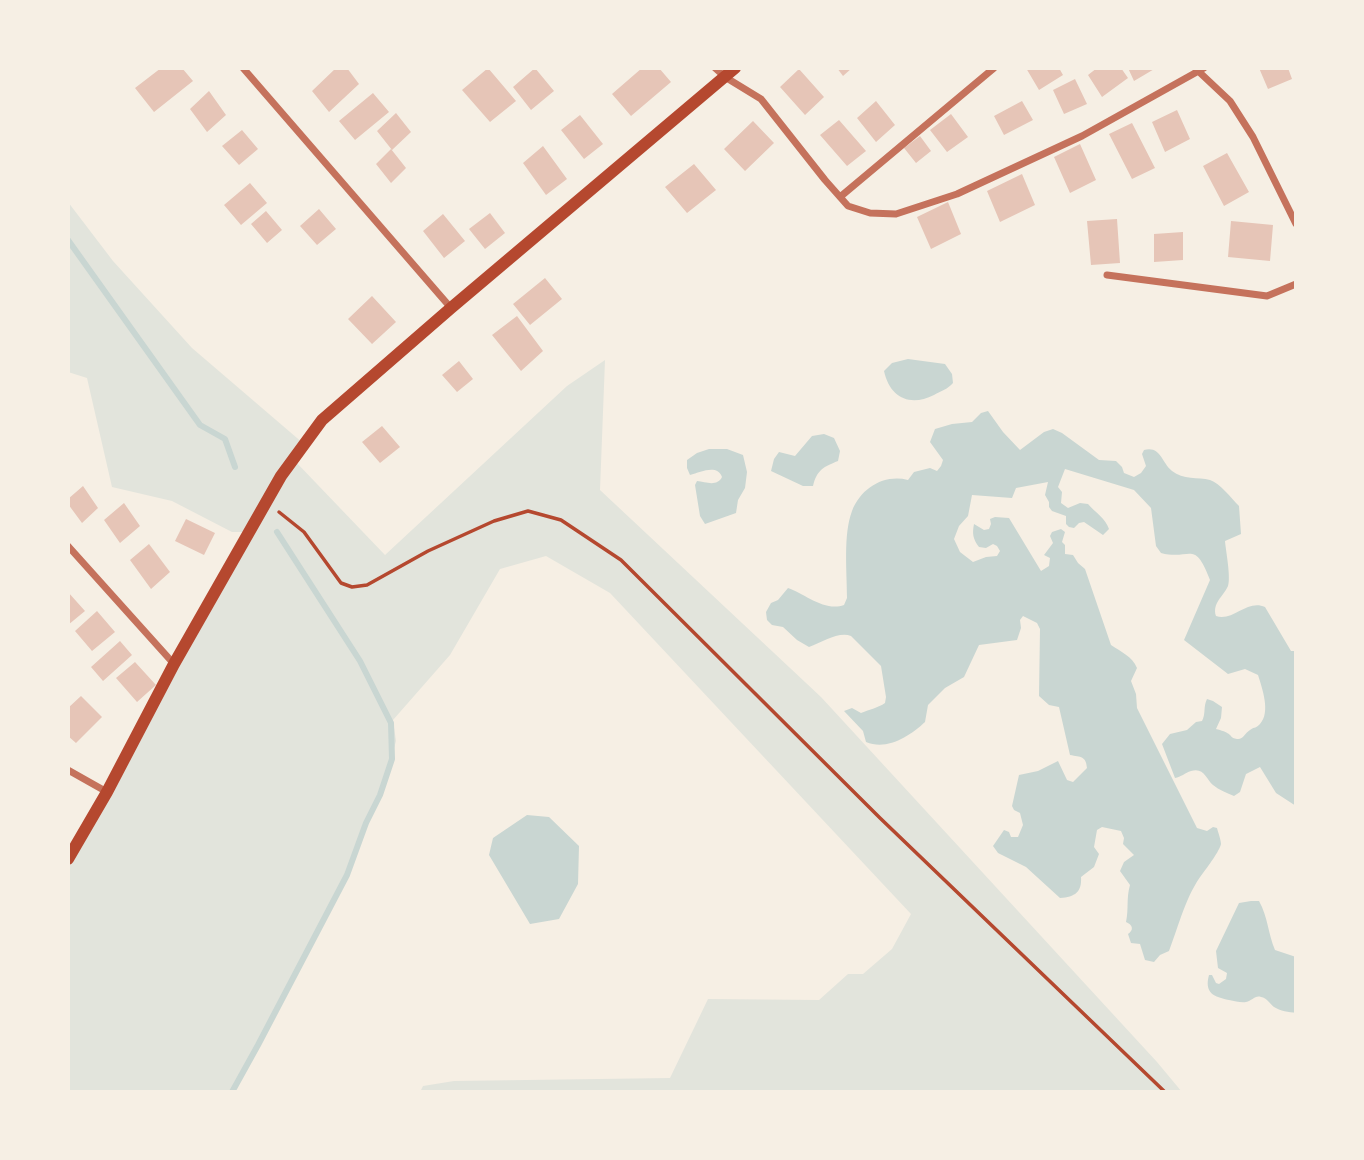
<!DOCTYPE html>
<style>
body{margin:0}
#map{position:relative;width:1364px;height:1160px;overflow:hidden;background:#f6efe4;font-family:"PT Sans",sans-serif}
canvas{display:block}
.frame{position:absolute;inset:0;border:70px solid #f6efe4;pointer-events:none}
</style>
<div id="map">
<canvas width="1364" height="1160"></canvas>
<div class="frame"></div>
</div>
<script>
const context = document.querySelector('canvas').getContext('2d');
context.lineJoin = 'round';
function fillPath(path, color) {
  context.fillStyle = color;
  context.fill(path, 'evenodd');
}
function trace(path, color, width, dash) {
  context.strokeStyle = color;
  context.lineWidth = width;
  context.lineCap = dash ? 'butt' : 'round';
  context.setLineDash(dash || []);
  context.stroke(path);
}
fillPath(new Path2D(`
 M68,202L113,261L192,348L304,444L294,460L385,555L567,386L605,360L600,490L821,697L1157,1062L1182,1092H420L423,1086L454,1081L670,1078L708,999L819,1000L848,974H863L892,949L911,914L610,593L546,556L500,569L450,655L393,720L396,741L382,791L347,875L231,1092H68V858L243,532H232L172,501L112,487L87,378L68,372Z`), '#e2e4dc');
fillPath(new Path2D(`
 M908,359L945,364L952,374L953,383C948,389 941,391 934,395C910,407 890,398 884,371L892,363Z
 M988,411L1003,432L1020,450L1044,432L1053,429L1062,433L1099,460L1116,461L1122,467L1124,473L1134,477L1141,473L1146,466L1142,454L1144,450C1161,446 1161,462 1172,471C1183,480 1198,477 1210,480C1220,483 1231,498 1239,506L1241,534L1225,541C1226,552 1231,577 1228,586C1223,597 1212,603 1216,616C1233,622 1247,599 1265,607L1291,651H1296V806L1276,793L1260,767L1246,774L1240,792L1234,796C1227,793 1219,790 1213,785C1206,779 1204,767 1191,771C1185,773 1181,777 1175,778L1162,744L1170,734L1187,730L1196,722L1202,721C1206,714 1203,707 1207,699L1213,701L1222,707L1221,718L1216,729C1217,729 1227,732 1227,733C1232,735 1230,738 1237,739C1243,740 1245,733 1250,730C1256,726 1255,729 1260,724C1271,712 1262,688 1258,675L1245,669L1228,674L1184,640L1210,580C1194,538 1191,561 1161,553L1156,546L1151,508L1134,490L1065,469L1058,487L1062,492L1061,503L1068,508L1080,503L1088,504C1095,512 1106,519 1109,529L1103,535L1084,522L1079,523L1074,528L1069,527L1066,524V516L1052,511L1049,507V502L1045,495L1048,482L1016,488L1012,498L972,495L968,516L959,526L954,539L960,552L973,562L986,557L997,556L1000,551L997,546L993,544L986,548L979,547C973,539 972,534 974,524L984,530L989,529L991,524L990,519L995,517L1009,518L1041,571L1049,566L1050,558L1044,555L1053,543L1050,536L1052,532L1061,529L1065,532L1062,542L1065,545V554L1073,555L1078,563L1085,569L1111,645C1121,652 1132,656 1137,668L1131,681L1136,694L1137,708L1197,828L1207,831L1213,827L1217,828C1218,832 1221,840 1221,844C1220,850 1207,868 1203,873C1186,895 1179,925 1169,951L1160,955L1154,962L1145,960L1140,944L1131,943L1128,934C1134,930 1133,925 1126,922C1129,908 1126,899 1130,885L1120,871L1124,862L1134,855L1123,844L1124,838L1121,831L1102,827L1097,830L1094,847L1099,854L1094,867L1081,877C1082,892 1075,897 1060,898L1026,867L998,853L993,846L1004,830L1009,832L1011,837H1018L1023,825L1020,813L1014,810L1012,806L1019,775L1038,771L1058,761L1067,780L1073,782L1087,768C1086,756 1081,757 1070,755L1059,707L1049,705L1039,696L1040,629L1037,623L1023,616L1020,620L1021,628L1017,640L979,645L964,677L945,688L928,705L925,722C910,736 887,751 866,742L863,731L844,711L852,708L861,713C870,709 878,708 885,703L886,697L881,666L851,636C839,631 823,642 809,647L797,640L783,627L772,625L767,620L766,612L771,603L778,600L788,588C805,594 825,612 844,605L847,598C847,572 843,535 852,511C861,488 884,474 908,480L914,472L930,468L937,471L941,466L943,460L930,442L935,429L952,424L972,422L981,413Z
 M824,434L834,438L840,451L838,461C823,467 817,470 813,486H803L771,471L774,459L779,452L795,456L812,436Z
 M709,449H727L743,455L747,472L745,488L738,500L736,513L705,524L700,516L695,485L697,481C706,482 717,487 722,477C717,464 701,472 690,475L687,468V460L697,453Z
 M527,815L549,817L579,846L578,884L559,919L530,924L489,855L493,838Z
 M1251,901H1259C1268,917 1268,934 1275,950L1296,957V1013C1289,1012 1280,1011 1274,1007C1270,1004 1267,998 1261,997C1255,995 1252,1001 1246,1002C1241,1003 1235,1001 1229,1000C1214,997 1204,993 1209,975H1212L1216,983L1219,984L1226,979L1227,973L1218,968L1216,951L1239,903Z`), '#c9d6d2');
trace(new Path2D(`
 M68,240L200,425L225,439L235,467
 M232,1092L258,1045L347,875L366,823L380,795L392,759L391,723L360,661L277,532`), '#c9d6d2', 6);
fillPath(new Path2D(`
 M161,68H182L193,81L154,112L135,88Z
 M336,68H347L359,84L329,112L312,91Z
 M488,68L516,101L490,122L462,90Z
 M535,68L554,91L531,110L513,87Z
 M642,68H659L671,82L631,116L612,94Z
 M837,68H852L843,76Z
 M1026,68H1059L1063,75L1039,90Z
 M1097,68H1121L1128,78L1102,97L1088,75Z
 M1128,68H1156L1134,81Z
 M1259,68H1288L1292,79L1268,89Z
 M799,69L824,97L805,115L780,87Z
 M1075,79L1087,104L1064,114L1053,90Z
 M209,91L226,115L207,132L190,109Z
 M373,93L389,112L355,140L339,121Z
 M876,101L895,125L876,142L857,118Z
 M1022,101L1033,120L1004,135L994,116Z
 M1177,110L1190,139L1165,152L1152,122Z
 M396,113L411,132L392,150L377,131Z
 M951,114L968,137L947,152L930,130Z
 M580,115L603,144L584,159L561,130Z
 M839,120L866,151L847,166L820,135Z
 M753,121L774,143L745,171L724,149Z
 M1132,123L1155,168L1132,179L1109,134Z
 M242,130L258,149L239,165L222,146Z
 M920,136L931,151L916,163L904,148Z
 M1080,144L1096,180L1070,193L1054,157Z
 M543,146L567,179L546,195L523,163Z
 M391,149L406,168L391,183L376,164Z
 M1227,153L1249,192L1224,206L1203,166Z
 M694,164L716,190L687,213L665,187Z
 M1022,174L1035,205L1000,222L987,191Z
 M250,183L267,203L241,225L224,205Z
 M948,202L961,234L931,249L917,217Z
 M319,209L336,229L317,245L300,226Z
 M266,211L282,230L267,243L251,224Z
 M490,213L505,233L485,249L469,229Z
 M443,214L465,241L444,258L423,231Z
 M1117,219L1120,263L1091,265L1087,221Z
 M1231,221L1273,225L1270,261L1228,257Z
 M1183,232V260L1154,262V234Z
 M545,278L562,299L530,325L513,304Z
 M372,296L396,322L372,344L348,319Z
 M517,316L543,351L521,371L492,335Z
 M459,361L473,379L457,392L442,375Z
 M382,426L400,447L380,463L362,442Z
 M83,486L98,508L82,523L68,504V499Z
 M124,503L140,526L120,543L104,520Z
 M186,519L215,533L204,555L175,541Z
 M149,544L170,572L151,589L130,560Z
 M68,592L85,611L68,625Z
 M97,611L115,632L92,651L75,631Z
 M120,641L132,655L103,681L91,667Z
 M135,662L156,685L137,702L116,678Z
 M81,696L102,717L76,743L68,736V708Z`), '#e6c5b7');
trace(new Path2D(`
 M279,512L304,532L341,583L352,587L367,585L428,551L494,521L528,511L561,520L621,560L880,818L1165,1092`), '#b5482f', 3.5);
trace(new Path2D(`
 M243,68L451,308
 M715,68L725,77L761,99L825,180L848,206L870,213L896,214L957,194L1082,136L1204,68
 M1196,69L1230,101L1253,137L1296,224
 M840,197L994,68
 M1107,275L1267,296L1296,284
 M68,546L174,664
 M68,770L107,792`), '#c5725c', 7);
trace(new Path2D(`
 M68,859L107,792L174,664L281,476L322,420L451,308L735,68`), '#b5482f', 12);
</script>
